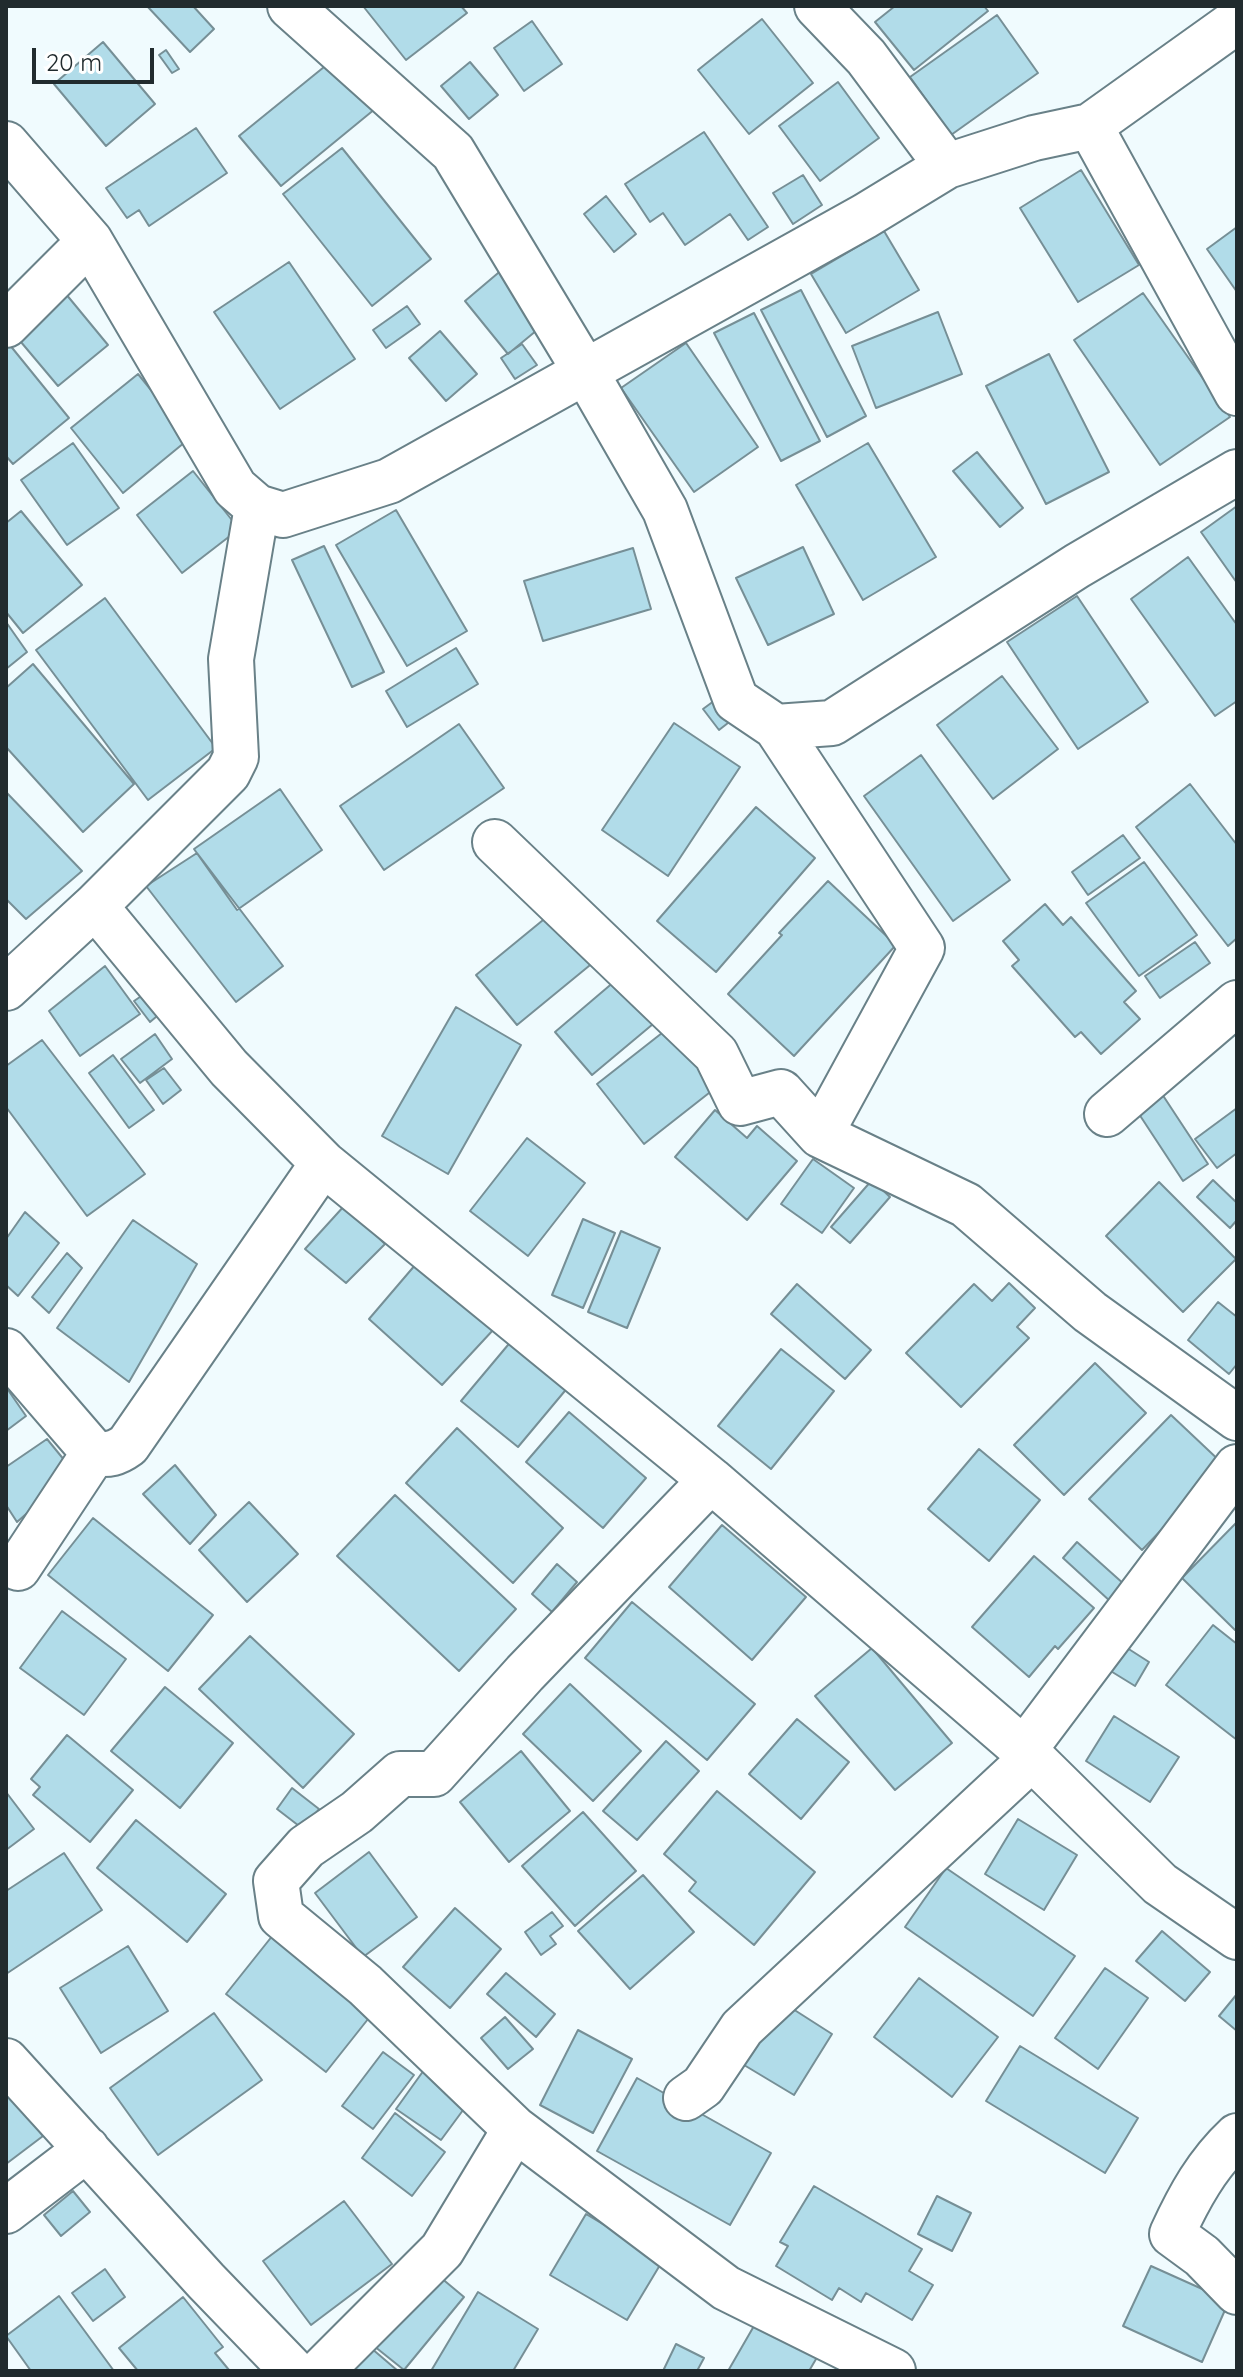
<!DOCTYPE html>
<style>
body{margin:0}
#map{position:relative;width:1243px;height:2377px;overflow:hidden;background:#f0fbfe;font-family:Quicksand,sans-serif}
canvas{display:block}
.frame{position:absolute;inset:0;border:8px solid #212b2e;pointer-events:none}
.scale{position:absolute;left:32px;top:48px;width:122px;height:36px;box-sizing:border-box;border:4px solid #212b2e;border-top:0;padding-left:10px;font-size:24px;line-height:28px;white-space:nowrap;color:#212b2e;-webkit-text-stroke:6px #fff;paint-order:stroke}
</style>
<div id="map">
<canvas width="1243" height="2377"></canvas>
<div class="frame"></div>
<div class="scale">20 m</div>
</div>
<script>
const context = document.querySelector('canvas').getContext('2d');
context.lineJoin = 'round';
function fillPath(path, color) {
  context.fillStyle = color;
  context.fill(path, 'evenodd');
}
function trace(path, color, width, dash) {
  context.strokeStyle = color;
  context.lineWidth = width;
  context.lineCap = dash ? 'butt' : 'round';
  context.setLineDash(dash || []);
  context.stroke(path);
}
const building = new Path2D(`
 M147,6H193L214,29L190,52Z
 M363,6H461L467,13L406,60Z
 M895,6H984L988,11L914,70L875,22Z
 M997,15L1038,73L951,135L910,77Z
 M762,19L813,83L749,134L698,70Z
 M532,21L562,64L524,91L494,48Z
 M103,42L155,104L106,146L54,84Z
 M166,50L179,69L172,73L159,55Z
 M340,54L381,104L281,186L239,136Z
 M470,62L498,95L469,119L441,86Z
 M838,82L879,138L820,181L779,126Z
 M196,128L227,173L149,226L139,210L127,218L106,188Z
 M704,132L768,227L748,240L730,214L685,245L663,213L650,222L625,184Z
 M342,148L431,259L372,306L283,194Z
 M1081,170L1139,265L1078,302L1020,208Z
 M803,175L822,205L793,224L773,193Z
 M606,196L636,234L614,252L584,214Z
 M1237,227V292L1207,249Z
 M884,231L919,290L846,333L811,274Z
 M289,262L355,359L280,409L214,312Z
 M504,268L548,321L508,354L465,301Z
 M61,288L108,345L58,386L10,329Z
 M801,290L866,416L827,437L761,310Z
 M1143,293L1230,417L1160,465L1074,340Z
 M407,306L420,324L386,348L373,330Z
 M938,312L962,374L876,408L852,346Z
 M754,313L820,441L781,461L714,333Z
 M440,331L477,374L446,401L409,358Z
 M686,343L758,447L694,492L621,388Z
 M9,344L69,418L13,464L6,456V346Z
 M522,344L537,365L515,379L501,358Z
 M1049,354L1109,472L1046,504L986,386Z
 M138,374L190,438L123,493L71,428Z
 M73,443L119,508L67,545L21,480Z
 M868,443L936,557L863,600L796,485Z
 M977,452L1023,508L1000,527L953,471Z
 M193,471L239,529L182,573L137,515Z
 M1237,506V583L1201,532Z
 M396,510L467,631L407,666L336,545Z
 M21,511L82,585L23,633L6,612V523Z
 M324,546L384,672L352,687L292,560Z
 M803,547L834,614L768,645L736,578Z
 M633,548L651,609L543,641L524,581Z
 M1188,557L1237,625V701L1215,716L1131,599Z
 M1077,596L1148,702L1078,749L1007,642Z
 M105,598L216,748L148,800L36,650Z
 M6,622L27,652L6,669Z
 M456,648L478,684L407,727L386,691Z
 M33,664L134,784L83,832L6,747V688Z
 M1002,676L1058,749L993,799L937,725Z
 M726,692L742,712L719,730L703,709Z
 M674,723L740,767L668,876L602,830Z
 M459,724L504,788L384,870L340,806Z
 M921,755L1010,880L953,921L864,796Z
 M1190,784L1237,845V938L1228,946L1136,827Z
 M280,789L322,850L237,910L194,849Z
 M6,792L82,871L26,919L6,899Z
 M756,807L815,858L716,972L657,921Z
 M1123,835L1140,858L1088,895L1072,872Z
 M197,853L283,966L236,1002L146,886Z
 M1144,862L1197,935L1139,976L1086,903Z
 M828,881L896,945L794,1056L728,994L782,935L779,933Z
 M565,902L606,952L517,1025L476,975Z
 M1045,904L1063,925L1071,917L1136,991L1124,1002L1140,1019L1101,1054L1081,1032L1075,1037L1012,966L1019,960L1003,941Z
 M1195,942L1210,963L1160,998L1145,976Z
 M105,966L140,1014L80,1056L49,1011Z
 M622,975L659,1019L592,1075L555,1032Z
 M156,986L169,1006L150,1022L134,1001Z
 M456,1007L521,1045L448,1174L382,1136Z
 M676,1022L723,1082L644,1144L597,1084Z
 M155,1034L172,1059L140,1083L121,1059Z
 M42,1040L145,1174L87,1216L6,1107V1066Z
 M113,1055L154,1110L129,1128L89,1073Z
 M164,1068L181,1090L163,1104L146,1080Z
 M1162,1094L1208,1164L1183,1181L1137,1111Z
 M1237,1108V1153L1217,1168L1195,1139Z
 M715,1110L747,1138L757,1126L797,1161L747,1220L675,1157Z
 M527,1138L585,1183L528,1256L470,1211Z
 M813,1159L854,1188L822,1233L781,1204Z
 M872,1180L890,1197L850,1243L831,1227Z
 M1213,1180L1237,1203V1220L1230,1228L1197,1197Z
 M1159,1182L1236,1259L1183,1312L1106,1236Z
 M345,1205L385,1244L346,1283L305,1249Z
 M25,1212L59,1243L18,1296L6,1285V1239Z
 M583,1219L615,1233L583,1308L552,1295Z
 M133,1220L197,1264L129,1382L57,1328Z
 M621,1231L660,1248L627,1328L588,1312Z
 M67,1253L82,1268L49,1313L32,1297Z
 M416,1264L494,1329L442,1385L369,1319Z
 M1009,1283L1035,1308L1017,1327L1029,1338L961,1407L906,1353L974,1284L992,1301Z
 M797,1284L871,1350L845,1379L771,1314Z
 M1218,1302L1237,1317V1364L1229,1374L1188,1340Z
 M513,1339L569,1386L518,1447L461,1401Z
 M781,1349L834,1391L771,1469L718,1426Z
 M1095,1363L1146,1413L1064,1495L1014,1445Z
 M6,1387L26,1416L6,1431Z
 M569,1412L646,1478L603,1528L526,1462Z
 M1171,1415L1224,1465L1142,1550L1089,1499Z
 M457,1428L563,1528L513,1583L406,1483Z
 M47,1439L74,1472L17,1522L6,1505V1467Z
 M979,1449L1040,1500L989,1561L928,1509Z
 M175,1465L216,1515L190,1544L143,1494Z
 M395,1495L516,1609L459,1671L337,1556Z
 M249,1502L298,1554L247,1602L199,1550Z
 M93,1518L213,1615L168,1671L48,1575Z
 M1237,1522V1628L1235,1630L1182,1578Z
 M722,1525L806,1597L752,1660L669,1587Z
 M1077,1542L1125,1585L1111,1602L1063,1558Z
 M1034,1556L1094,1608L1058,1649L1055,1646L1029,1677L972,1627Z
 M557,1564L577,1582L552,1612L532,1594Z
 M632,1602L755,1704L707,1760L585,1658Z
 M62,1611L126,1659L84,1715L20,1668Z
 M1213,1625L1237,1644V1740L1166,1685Z
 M250,1636L354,1734L303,1788L199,1689Z
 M1124,1646L1149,1662L1135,1686L1109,1670Z
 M872,1648L952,1743L895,1790L815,1696Z
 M570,1684L641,1751L593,1801L523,1734Z
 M165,1687L233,1743L180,1808L111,1751Z
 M1114,1716L1179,1757L1150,1802L1086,1761Z
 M797,1719L849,1762L801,1819L749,1774Z
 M67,1735L133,1790L90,1842L33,1795L40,1787L31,1779Z
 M666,1741L699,1771L637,1840L603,1811Z
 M521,1751L570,1811L509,1862L460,1802Z
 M292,1788L319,1809L303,1829L277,1809Z
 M717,1791L815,1872L754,1945L689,1891L696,1882L664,1854Z
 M6,1792L34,1829L6,1850Z
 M583,1812L636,1871L575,1926L522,1866Z
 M1018,1819L1077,1855L1044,1910L985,1874Z
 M136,1820L226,1894L187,1942L97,1868Z
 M369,1852L417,1917L363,1957L315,1893Z
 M64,1853L102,1910L6,1974V1891Z
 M946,1868L1075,1956L1033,2016L905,1927Z
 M643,1875L694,1932L630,1989L578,1931Z
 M455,1908L501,1949L450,2008L403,1967Z
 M552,1912L563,1926L550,1936L556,1944L541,1955L525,1932Z
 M277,1930L376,2009L326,2072L226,1994Z
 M1162,1931L1210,1972L1185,2001L1136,1961Z
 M128,1946L168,2011L101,2053L60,1988Z
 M1105,1968L1148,1998L1098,2069L1055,2038Z
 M506,1973L555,2014L536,2037L487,1994Z
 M919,1978L998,2037L952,2097L874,2037Z
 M1237,1994V2031L1219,2016Z
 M782,2002L832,2034L794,2095L744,2065Z
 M214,2013L262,2080L158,2155L110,2088Z
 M505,2017L533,2049L508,2069L481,2038Z
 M578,2030L632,2059L593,2133L540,2105Z
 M1020,2046L1138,2118L1105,2173L986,2101Z
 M383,2052L414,2075L373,2129L342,2106Z
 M424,2070L469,2102L441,2140L396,2109Z
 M637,2078L771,2153L730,2225L597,2151Z
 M6,2089L43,2136L6,2164Z
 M395,2113L445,2152L412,2196L362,2158Z
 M814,2186L922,2249L909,2271L933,2285L912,2320L866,2293L861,2302L839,2288L832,2300L776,2266L788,2246L780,2242Z
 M73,2191L90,2212L61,2236L44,2215Z
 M937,2196L971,2213L952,2251L918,2234Z
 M344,2201L392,2264L311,2325L263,2261Z
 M586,2214L663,2260L627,2320L550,2275Z
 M1151,2266L1229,2301L1202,2362L1123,2326Z
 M105,2269L125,2297L93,2321L72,2293Z
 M434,2272L464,2297L404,2370L374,2346Z
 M478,2292L538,2329L513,2371H431Z
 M59,2296L114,2371H31L6,2336Z
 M183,2297L223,2347L215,2353L229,2370L138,2371L119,2348Z
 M758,2319L819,2354L809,2371H728Z
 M676,2344L704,2358L697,2371H663Z
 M371,2348L398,2371H352Z`);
fillPath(building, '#b1dce9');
trace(building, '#768f96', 2);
const street = new Path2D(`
 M290,6L453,152L585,371L665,510L736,700L776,727L832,723L1077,566L1237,472
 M817,6L866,57L947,166
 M1090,126L1237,393
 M6,144L90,241L235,488L257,507L283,515L389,481L865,216L947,166L1034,138L1090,126L1237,21
 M6,325L90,241
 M776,727L922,948L820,1135
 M495,842L716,1054L740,1103L781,1092L820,1135L966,1205L1090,1312L1237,1418
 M95,906L228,773L236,757L231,659L257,507
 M6,988L95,906L229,1068L323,1163L711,1480L1024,1750L1160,1884L1237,1937
 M1107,1114L1237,1003
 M6,1351L94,1453C108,1456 117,1453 128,1445L323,1163
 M711,1480L525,1673L434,1774H400L357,1812L306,1847L276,1881L281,1916L365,1985L515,2129L726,2288L893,2371
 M18,1568L94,1453
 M1024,1750L1237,1467
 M6,2061L206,2281L293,2371
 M686,2098L703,2086L742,2028L1032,1758
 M1237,2136C1207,2164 1189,2197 1172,2234L1202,2256L1237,2292
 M6,2211L87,2149
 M321,2371L442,2250L515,2129`);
trace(street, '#698188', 48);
trace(street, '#fff', 44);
</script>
